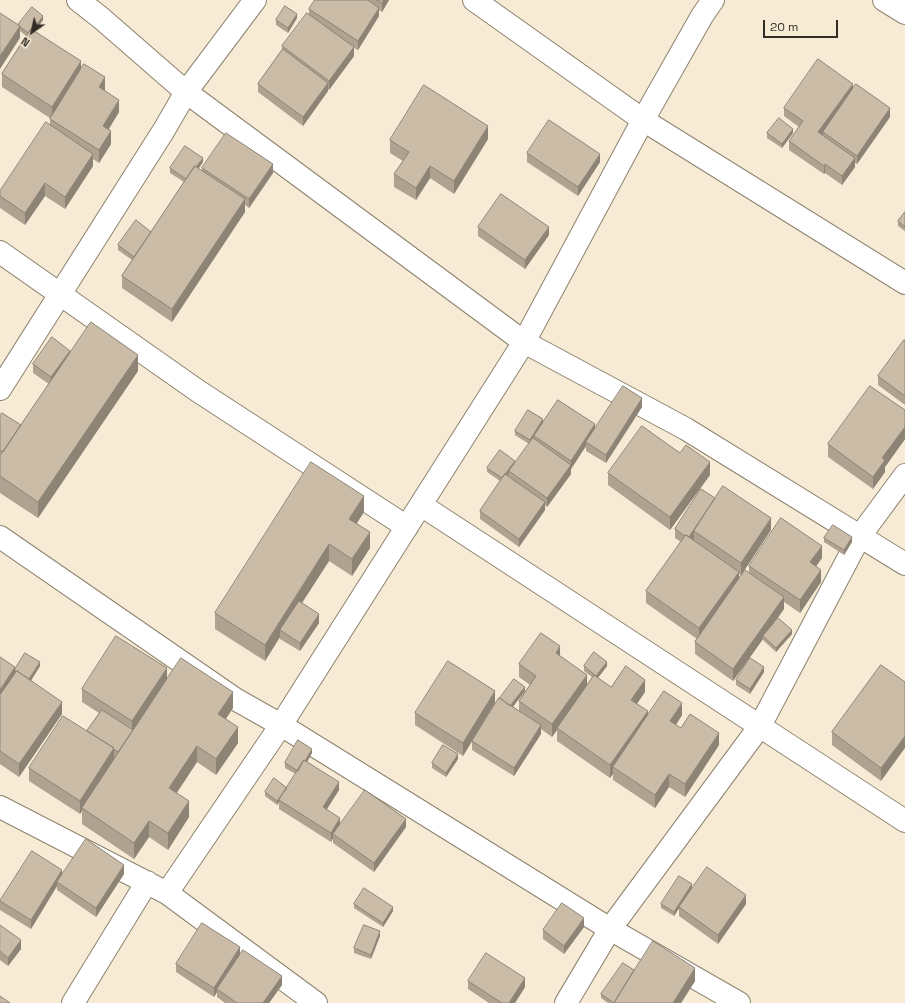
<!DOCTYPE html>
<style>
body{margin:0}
#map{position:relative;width:905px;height:1003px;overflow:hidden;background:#f7ebd5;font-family:"Space Grotesk",sans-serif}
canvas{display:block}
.north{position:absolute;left:12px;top:12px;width:40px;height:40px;-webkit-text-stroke:3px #f7ebd5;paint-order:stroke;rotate:214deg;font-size:11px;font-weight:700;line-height:16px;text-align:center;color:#322e25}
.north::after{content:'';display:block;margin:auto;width:14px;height:18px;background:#322e25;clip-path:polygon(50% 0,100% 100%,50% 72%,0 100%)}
.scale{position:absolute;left:763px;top:20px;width:75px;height:18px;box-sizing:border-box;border:2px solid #322e25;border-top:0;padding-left:5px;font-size:12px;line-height:14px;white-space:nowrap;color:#322e25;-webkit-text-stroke:3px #f7ebd5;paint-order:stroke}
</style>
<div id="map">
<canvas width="905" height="1003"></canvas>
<div class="north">N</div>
<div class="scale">20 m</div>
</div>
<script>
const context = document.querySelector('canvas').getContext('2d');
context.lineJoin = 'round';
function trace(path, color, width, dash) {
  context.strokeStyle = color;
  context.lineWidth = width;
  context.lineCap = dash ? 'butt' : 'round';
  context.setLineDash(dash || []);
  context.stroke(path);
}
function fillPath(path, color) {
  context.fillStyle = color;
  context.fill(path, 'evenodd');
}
const street = new Path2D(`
 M78,0L101,18L186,92L524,342L686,429L905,564
 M474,0L643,120L905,283
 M884,0L905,13
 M0,252L198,391L407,527
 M0,389L164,130L186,92L255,0
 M421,505L905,821
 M0,537L235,699L281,725L610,929L739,1003
 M0,807L167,893L316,1003
 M167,893L281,725L524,342L643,120L702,16L713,0
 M73,1003L147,882
 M566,1003L610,929L760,726L860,536L905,475`);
trace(street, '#8d826e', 24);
trace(street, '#fff', 22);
fillPath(new Path2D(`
 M315,0H389L382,12L379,10V16L358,50L354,48V56L329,90L328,89V91L303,126L258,92V84L282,50V46L309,14V9Z
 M297,18L288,33L276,25V20Z
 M43,20L35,31L81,69L105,90H104L119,112L109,129L111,144L99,163L93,159V166L65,209L45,196L25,225L0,208V191L50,125V118L2,87V74L26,36L20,31V38L18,25Z
 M853,88L890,117L857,164L855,163V167L842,185L825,173L824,174L789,150V141L799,127L784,116V108Z
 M767,133H793L782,148L767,138Z
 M488,139L454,194L430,178L416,200L394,187V174L403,161L390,153V140Z
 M527,153L600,162L578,196L527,162Z
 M203,162L198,169L202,171V168L273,173L249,208L245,205V212L172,322L122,288V276L132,260L118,250V245L151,232L184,182L170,173V168Z
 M905,212V231L898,226V221Z
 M478,227L549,235L525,269L478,236Z
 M905,340V405L878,385V376Z
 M70,352L138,371L38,518L0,493V415L21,425L49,384L33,373V364Z
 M642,407L606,463L586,451V446L571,469V474L547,507L545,505V510L519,547L480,519V511L500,481L487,472V468L515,463L529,444L515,435V431L543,423L595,429Z
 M905,410V439L885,467V472L873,489L828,457V444Z
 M608,473L710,475L670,530L608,485Z
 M715,498L771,530L744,571L749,573V566L822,558L816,566L821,582L800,613L784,602V609L774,623L792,634L776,652L763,640V639L733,681L695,654V642L697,639L646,603V591L681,542L675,538V529ZM739,574L741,575L739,579Z
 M364,512L357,523L370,548L352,576L329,561L302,603L319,623L300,651L280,639V637L265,661L215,629V613Z
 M824,538L852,542L844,555L824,542Z
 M560,656L587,685L592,677L584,671V666H607L598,678L611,687L645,692L637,704L648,714L682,715L676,725L681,728L719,745L685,797L669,787L655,808L613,780V774L610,778L557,741V730L552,737L541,729V734L514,776L472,750V741L500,698L525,691L513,707L519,711V701L530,685L519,677V664Z
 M0,657L15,669L40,666L31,680L62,714L19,777L0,764Z
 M881,665V781L832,745V732Z
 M764,672L750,694L736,685V680Z
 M167,679L233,708L226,719L238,743L216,775L197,762L177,793L189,817L168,850L149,837L134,859L82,824V811L80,814L29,781V768L87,731L99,713L82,702V689Z
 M495,703L463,756L415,725V713Z
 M312,753L307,762L339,790L327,809L340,824L406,827L374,872L333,843V838L331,842L279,809V802L277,805L265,796V792L287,788L296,774L285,768V763Z
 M458,759L446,777L432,768V763Z
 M62,874H124L96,917L57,890V886L31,929L0,910V901Z
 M692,889L746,904L718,944L679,916V908L674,916L661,908V904Z
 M354,904L393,911L383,927L354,908Z
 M0,925L21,949L8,966L0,960Z
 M584,927L564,954L543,939V930Z
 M380,936L371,959L354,953V948Z
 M240,955L282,985L269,1003H225L217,997V992L214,997L176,972V964Z
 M634,970L695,981L681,1003H608L601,998V994Z
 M468,981L525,987L515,1003H489L468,989Z`), '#afa290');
fillPath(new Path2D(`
 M384,0H389L382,12V3Z
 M379,8V16L358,50V41Z
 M297,14V18L288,33V28Z
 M43,16V20L30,38V34Z
 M20,26V38L0,69V56Z
 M354,47V56L329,90V81Z
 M81,61V74L52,120V107Z
 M105,77V90L99,99V87Z
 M328,83V91L303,126V117Z
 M853,84V92L823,132V135L818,132Z
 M119,100V112L103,138V126Z
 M890,108V117L857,164V156Z
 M488,126V139L454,194V181Z
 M793,129V133L782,148V144Z
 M111,131V144L99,163V150Z
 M93,154V166L65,209V197Z
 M600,154V162L578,196V187Z
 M203,158V162L187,185V180Z
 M855,158V167L842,185V176Z
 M273,164V173L249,208V199Z
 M825,164V173L824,174V166Z
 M430,166V178L416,200V188Z
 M45,183V196L25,225V213Z
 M245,199V212L172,322V309Z
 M549,227V235L525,269V260Z
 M70,351V359L51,386V377Z
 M138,355V371L38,518V502Z
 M642,398V407L606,463V455Z
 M543,419V424L534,436V438L530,444V440Z
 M595,424V433L586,442V446L571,469V461Z
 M905,427V439L885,467V472L873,489V477L882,458Z
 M515,461V465L509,471V473L503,483V479Z
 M710,462V475L670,530V517Z
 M571,465V474L547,507V498Z
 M364,496V512L349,535V519Z
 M715,498L694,531V539L688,547V538Z
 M545,502V510L519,547V539Z
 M771,518V530L741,575V563Z
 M370,532V548L352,576V559Z
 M852,537V542L844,555V550Z
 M329,544V561L283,632L280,630V637L265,661V645Z
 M822,546V558L810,575V562Z
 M821,570V582L800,613V600Z
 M739,572V585L699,640V628Z
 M784,597V609L764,637L763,636V639L733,681V669Z
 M319,614V623L300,651V643Z
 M792,630V634L776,652V648Z
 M560,646V659L556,653Z
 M40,662V666L29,684V680Z
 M607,662V666L596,680V676Z
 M15,667V679L0,702V690Z
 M764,667V672L750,694V689Z
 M167,668V680L132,734V721Z
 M587,675V687L557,728V730L552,737V724Z
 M645,680V692L631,712V700Z
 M525,687V691L510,710V706Z
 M495,691V703L463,756V743Z
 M233,692V708L218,730V714Z
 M62,702V714L19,777V764Z
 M682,703V715L670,734V721Z
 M648,711V724L613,767V774L610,778V765Z
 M541,725V734L514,776V768Z
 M238,727V743L216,775V759Z
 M719,733V745L685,797V784Z
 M905,736V748L881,781V768Z
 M197,746V762L169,804V788Z
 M114,748V761L82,808V811L80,814V801Z
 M312,749V753L299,776V772Z
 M458,754V759L446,777V773Z
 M669,774V787L655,808V795Z
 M339,782V790L323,815V807Z
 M287,788L279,800V802L277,805V801Z
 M189,801V817L168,850V833Z
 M340,818V827L333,834V838L331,842V833Z
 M406,819V827L374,872V863Z
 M149,821V837L134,859V843Z
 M124,865V874L96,917V908Z
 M62,870V879L57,882V886L31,929V920Z
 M692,884V889L674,916V912Z
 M746,895V904L718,944V935Z
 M393,907V911L383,927V923Z
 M584,918V927L564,954V946Z
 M380,931V936L371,959V955Z
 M21,940V949L8,966V958Z
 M240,947V956L217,989V992L214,997V988Z
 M695,968V981L681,1003H673Z
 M282,976V985L269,1003H263Z
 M525,978V987L515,1003H509Z`), '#8e8476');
const building = new Path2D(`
 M315,0H368L379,8L358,41L309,9Z
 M377,0H384L382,3Z
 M285,6L297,14L288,28L276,20Z
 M32,7L43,16L33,30L31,29L28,33L18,25Z
 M0,13L20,26L0,56Z
 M307,13L354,47L329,81L282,46Z
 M31,29L81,61L52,107L2,74Z
 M283,49L328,83L303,117L258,84Z
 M818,59L853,84L818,132L855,158L842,176L825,164L824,166L789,141L803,121L784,108Z
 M84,64L105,77L99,87L119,100L103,126L111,131L99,150L50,119Z
 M856,84L890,108L857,156L823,132Z
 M424,85L488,126L454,181L430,166L416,188L394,174L409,152L390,140Z
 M779,118L793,129L782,144L767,133Z
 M549,120L600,154L578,187L527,153Z
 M46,122L93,154L65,197L45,183L25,213L0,196V191Z
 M226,133L273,164L249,199L202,168Z
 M185,146L203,158L196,167L195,166L186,179L170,168Z
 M195,166L245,199L172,309L122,276Z
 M501,194L549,227L525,260L478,227Z
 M905,212V227L898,221Z
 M136,220L151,232L134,257L118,245Z
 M91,322L138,355L38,502L0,476V456Z
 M52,337L70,351L51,377L33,364Z
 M904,340H905V396L878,376Z
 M623,386L642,398L606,455L586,442Z
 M870,386L905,410V427L882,458L885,460L873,477L828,444Z
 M558,400L595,424L571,461L534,436Z
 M528,410L543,419L530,440L515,431Z
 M2,413L21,425L3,452L0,450V415Z
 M642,426L680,453L686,445L710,462L670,517L608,473Z
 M533,438L571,465L547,498L509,471Z
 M500,450L515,461L502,478L487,468Z
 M311,462L364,496L349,519L370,532L352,559L329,544L265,645L215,613Z
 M505,474L545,502L519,539L480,511Z
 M723,486L771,518L741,563L694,531Z
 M701,489L715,498L689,537L686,535L685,536L675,529Z
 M781,518L822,546L810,562L821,570L800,600L749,566Z
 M833,525L852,537L844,550L824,538Z
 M686,535L739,572L699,628L646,591Z
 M745,570L784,597L733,669L695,642Z
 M299,601L319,614L300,643L280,630Z
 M778,618L792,630L776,648L763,636Z
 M541,633L560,646L556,653L587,675L552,724L519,701L536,676L519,664Z
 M116,636L167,668L132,721L82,689Z
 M594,652L607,662L596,676L584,666Z
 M25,653L40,662L29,679L17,671L16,672L15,671V669Z
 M0,657L15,667L0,690Z
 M181,658L233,692L218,714L238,727L216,759L197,746L169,788L189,801L168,833L149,821L134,843L82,808Z
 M750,658L764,667L750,689L736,680Z
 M448,661L495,691L463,743L415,713Z
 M881,665L905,682V736L881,768L832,732Z
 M626,666L645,680L631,700L648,711L610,765L557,728L594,675L611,687Z
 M17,671L62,702L19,764L0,751V695Z
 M514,679L525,687L510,706L500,698Z
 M664,691L682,703L670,721L681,728L690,714L719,733L685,784L669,774L655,795L613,767Z
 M499,698L541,725L514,768L472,741Z
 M102,710L133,730L118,752L113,749L114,748L87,731Z
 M63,716L114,748L80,801L29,768Z
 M298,740L312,749L305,761L304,760L298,771L285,763Z
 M443,745L458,754L446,773L432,763Z
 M304,760L339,782L323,807L340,818L331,833L279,800Z
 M274,778L287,788L277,801L265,792Z
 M365,790L406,819L374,863L333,834Z
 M86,839L124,865L96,908L57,882Z
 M32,851L62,870L31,920L0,901Z
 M707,867L746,895L718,935L679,907Z
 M679,876L692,884L674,912L661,904Z
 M364,888L393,907L383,923L354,904Z
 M562,903L584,918L564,946L543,930Z
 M202,923L240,947L214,988L176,964Z
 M0,925L21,940L8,958L0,951Z
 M364,925L380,931L371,955L354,948Z
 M653,941L695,968L673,1003H614Z
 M243,950L282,976L263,1003H237L217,989Z
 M486,953L525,978L509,1003H502L468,981Z
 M623,963L634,970L614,1003L601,994Z
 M0,996L10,1003H0Z`);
fillPath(building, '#cbbca8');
trace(building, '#8e8476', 1);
</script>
